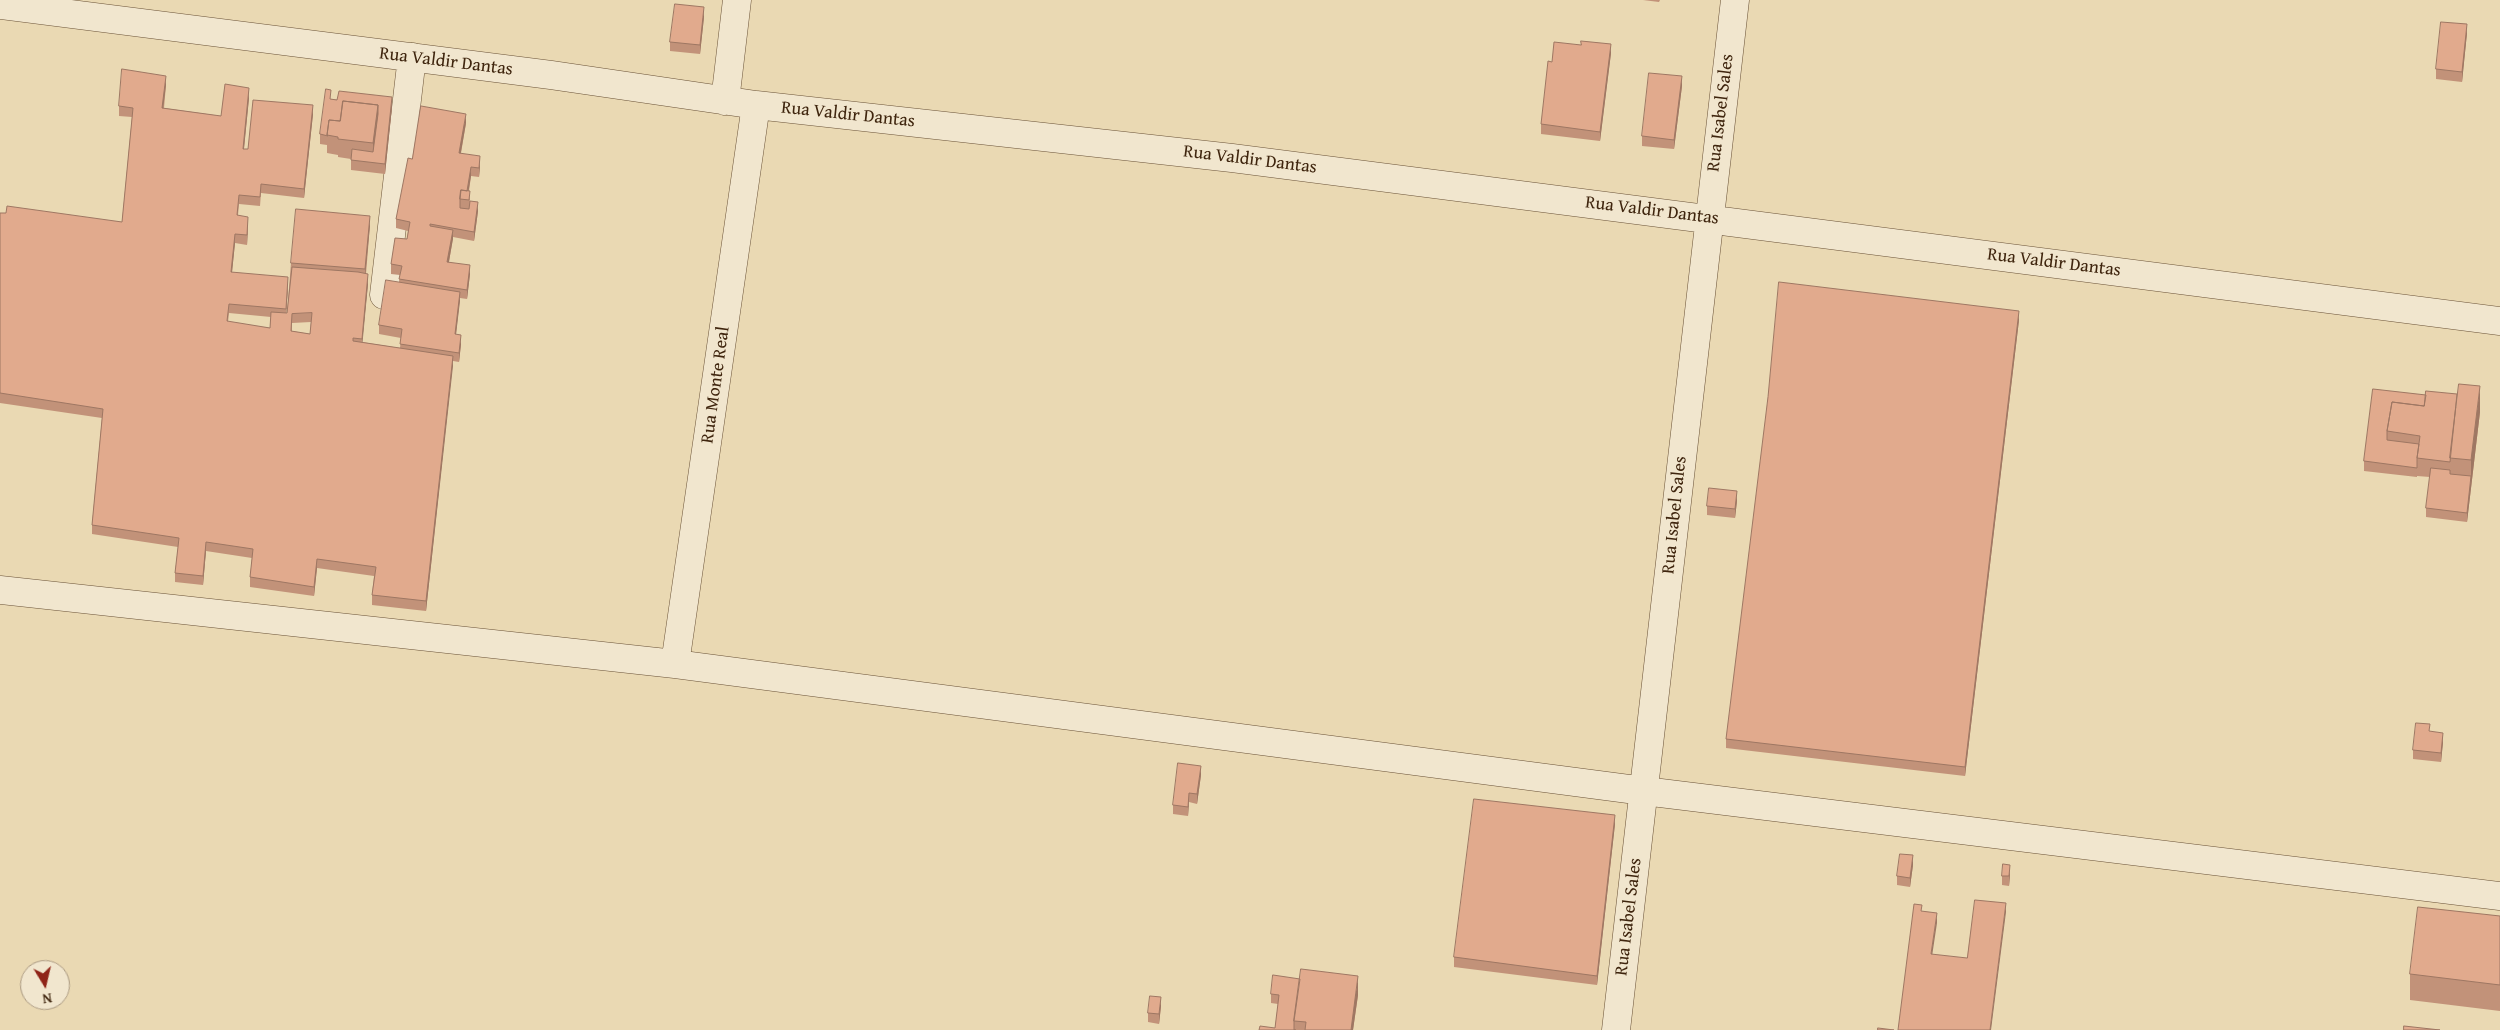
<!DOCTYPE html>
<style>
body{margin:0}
#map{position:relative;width:2500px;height:1030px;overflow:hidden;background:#ead9b3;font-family:"Gentium Book Plus",serif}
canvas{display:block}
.north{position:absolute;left:20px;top:960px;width:50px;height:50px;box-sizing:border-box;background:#f1e6ce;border:1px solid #aa9981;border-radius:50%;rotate:171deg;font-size:14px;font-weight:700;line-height:20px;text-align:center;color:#3f250e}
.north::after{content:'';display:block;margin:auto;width:18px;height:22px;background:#8f2418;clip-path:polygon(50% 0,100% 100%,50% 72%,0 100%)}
</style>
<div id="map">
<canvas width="2500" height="1030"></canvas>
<div class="north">N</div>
</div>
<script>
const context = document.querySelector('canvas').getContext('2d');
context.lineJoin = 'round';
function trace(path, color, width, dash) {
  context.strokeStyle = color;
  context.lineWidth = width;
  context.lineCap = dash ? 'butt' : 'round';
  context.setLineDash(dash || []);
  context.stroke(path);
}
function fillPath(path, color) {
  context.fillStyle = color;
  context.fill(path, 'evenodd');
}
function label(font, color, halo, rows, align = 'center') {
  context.font = font + ' "Gentium Book Plus",serif';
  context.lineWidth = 4;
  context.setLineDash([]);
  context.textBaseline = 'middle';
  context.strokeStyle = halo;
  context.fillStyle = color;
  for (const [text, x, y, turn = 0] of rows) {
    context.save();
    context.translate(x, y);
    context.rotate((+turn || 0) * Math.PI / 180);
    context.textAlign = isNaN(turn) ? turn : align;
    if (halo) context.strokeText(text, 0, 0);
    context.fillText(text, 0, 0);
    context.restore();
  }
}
const minor = new Path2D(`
 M0,5L551,75L756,105L1232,158L2500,321
 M725,101L737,0
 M384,295L412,57
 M0,590L675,664L1644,791L2500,896
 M675,664L756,105
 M1616,1030L1735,0`);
trace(minor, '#6a5237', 29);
trace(minor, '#f1e6ce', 28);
fillPath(new Path2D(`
 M1643,0H1660L1659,2Z
 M704,17L700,54L670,51V42Z
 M2467,33L2462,82L2436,79V69Z
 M1611,53L1600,141L1541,134V124L1552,62Z
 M166,85L164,108L221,116L249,98L244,149H248L313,114L304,198L261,193L260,206L239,204L238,215L248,226L247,245L235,243L232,272L288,286L286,313H287L291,263L370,225L366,274L368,284L362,342L400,348L401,338L379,334V325L399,282L400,275L391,274V264L407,239L408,231L396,228V219L412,159L466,123L461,153L480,166L479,177L471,176L469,191L470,201L478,211L474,241L453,237L449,262L470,274L467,299L460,298L456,334L461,344L459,362L453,361L426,611L372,605V595L374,576L317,568L314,596L250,587V577L252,558L206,551L203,585L175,582V573L178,547L92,534V525L102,418L0,403V213L122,222L132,117L119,116V106ZM229,313L271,317L270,328L228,322ZM311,322L310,334L292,331V323Z
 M1682,86L1674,149L1642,146V136Z
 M331,99L392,107L385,174L351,170V159L338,157V155L327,153V145L320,144V134Z
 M2019,320L1965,776L1726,748V739Z
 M2373,389L2480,412L2467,522L2426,517V508L2430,477L2417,476V477L2364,471V461Z
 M1737,501L1735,518L1707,515V506Z
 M2430,732L2443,742L2441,762L2413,759V750Z
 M1201,775L1197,804L1189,802L1188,816L1173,814V805Z
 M1615,824L1597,985L1454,967V957Z
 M1913,865L1910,887L1897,885V876Z
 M2010,874L2009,886L2002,885V876Z
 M2500,916V1011L2410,1000V974Z
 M1271,994L1358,995L1353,1030H1259L1275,1028L1278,1004L1271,1003Z
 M1161,1006L1159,1024L1148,1022V1013Z`), '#c29279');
fillPath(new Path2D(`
 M704,7V17L700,54V45Z
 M2467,24V33L2462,82V72Z
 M1611,44V53L1600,141V132Z
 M166,76V85L162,117V108Z
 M1682,76V86L1674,149V140Z
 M249,88V98L243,158V149Z
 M392,97V107L385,174V164Z
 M313,105V114L304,198V189Z
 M378,105V123L373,161V143Z
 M466,114V123L459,163V153Z
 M480,156V166L479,177V168Z
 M471,167V176L467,200L466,199Z
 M478,202V211L474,241V232Z
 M370,216V225L365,278V269Z
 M248,217V226L247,245V235Z
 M453,230V239L447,272V262Z
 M235,234V243L231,282V272Z
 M470,265V274L467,299V290Z
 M368,274V284L362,348V339Z
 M288,277V286L286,318V309Z
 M460,292V301L455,343V334Z
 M2019,311V320L1965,776V767Z
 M461,335V344L459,362V353Z
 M453,356V366L426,611V601Z
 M2480,386V412L2467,522V513L2471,476V460Z
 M1737,491V501L1735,518V509Z
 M206,542V551L203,585V576Z
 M317,559V568L314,596V587Z
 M2443,733V742L2441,762V753Z
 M1201,766V775L1197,804V794Z
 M1189,793V802L1188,816V807Z
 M1615,815V824L1597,985V976Z
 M1913,855V865L1910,887V878Z
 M2010,865V874L2009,886V876Z
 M2006,903V912L1991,1030H1990Z
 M1937,913V923L1931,963V954Z
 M1358,976V995L1353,1030H1351Z
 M1161,997V1006L1159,1024V1014Z`), '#9e7763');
const building = new Path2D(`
 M675,4L704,7L700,45L670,42Z
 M2441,22L2467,24L2462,72L2436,69Z
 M1581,41L1611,44L1600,132L1541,124L1548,61L1552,62L1554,42L1581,45Z
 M122,69L166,76L162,108L221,116L225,84L249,88L243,149H248L253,100L313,105L304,189L261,184L260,197L239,195L237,215L248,217L247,235L235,234L231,272L288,277L286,309L229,304L227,321L270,328L271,312L287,313L292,267L358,272L368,274L362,339L353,338V341L453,356L426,601L372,595L376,567L317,559L314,587L250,577L253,549L206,542L203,576L175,573L179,538L92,525L103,409L0,393V213H6L7,206L122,222L133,108L119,106ZM312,313L310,334L291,331L292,314Z
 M1649,73L1682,76L1674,140L1642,136Z
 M326,89L331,90L330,99L337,100L339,91L392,97L385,164L351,160L352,149L373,152L378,114V105L343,101L340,121L329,120L327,135L328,136L320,134Z
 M343,101L378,105L373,143L338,139V137L327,135L329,120L340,121Z
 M421,106L466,114L459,153L480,156L479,168L471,167L467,191L461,190L460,199V208L469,209L470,201L478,202L474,232L430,224V226L453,230L447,262L470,265L467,290L399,279L402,266L391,264L395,238L407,239L410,222L396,219L408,158L412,159Z
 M461,190L470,191L469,200L460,199Z
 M296,209L370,216L365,269L291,263Z
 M386,280L460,292L455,334L461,335L459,353L400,344L402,329L379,325Z
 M1779,282L2019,311L1965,767L1726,739L1768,397Z
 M2459,384L2480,386L2471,460L2450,458Z
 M2373,389L2426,395L2424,406L2392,402L2387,431V440L2419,444L2417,458V468L2364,461Z
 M2426,391L2457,394L2450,462L2417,458L2420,436L2387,431L2392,402L2424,406Z
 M2431,468L2450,470V474L2471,476L2467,513L2426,508Z
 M1709,488L1737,491L1735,509L1707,506Z
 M2416,723L2430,724L2429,731L2443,733L2441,753L2413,750Z
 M1178,763L1201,766L1197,794L1189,793L1188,807L1173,805Z
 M1474,799L1615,815L1597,976L1454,957Z
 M1900,854L1913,855L1910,878L1897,876Z
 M2003,864L2010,865L2009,876H2002Z
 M1975,900L2006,903L1990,1030H1898L1914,904L1922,905L1921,911L1937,913L1931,954L1967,958Z
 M2418,907L2500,916V985L2410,974Z
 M1301,969L1358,976L1351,1030H1305L1306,1022L1294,1021Z
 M1273,975L1300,979L1294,1021V1030H1296H1259L1260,1026L1275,1028L1279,995L1271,994Z
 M1150,996L1161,997L1159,1014L1148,1013Z
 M2404,1026L2440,1030H2404Z
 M1878,1028L1894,1030H1878Z`);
fillPath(building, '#e1aa8d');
trace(building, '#9e7763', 1);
label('18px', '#3f250e', '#f1e6ce', [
 ["Rua Valdir Dantas",446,62,7],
 ["Rua Isabel Sales",1721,113,-83],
 ["Rua Valdir Dantas",848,115,6],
 ["Rua Valdir Dantas",1250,160,7],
 ["Rua Valdir Dantas",1652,211,7],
 ["Rua Valdir Dantas",2054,263,7],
 ["Rua Monte Real",716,385,-82],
 ["Rua Isabel Sales",1675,515,-84],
 ["Rua Isabel Sales",1629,917,-83]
]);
</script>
